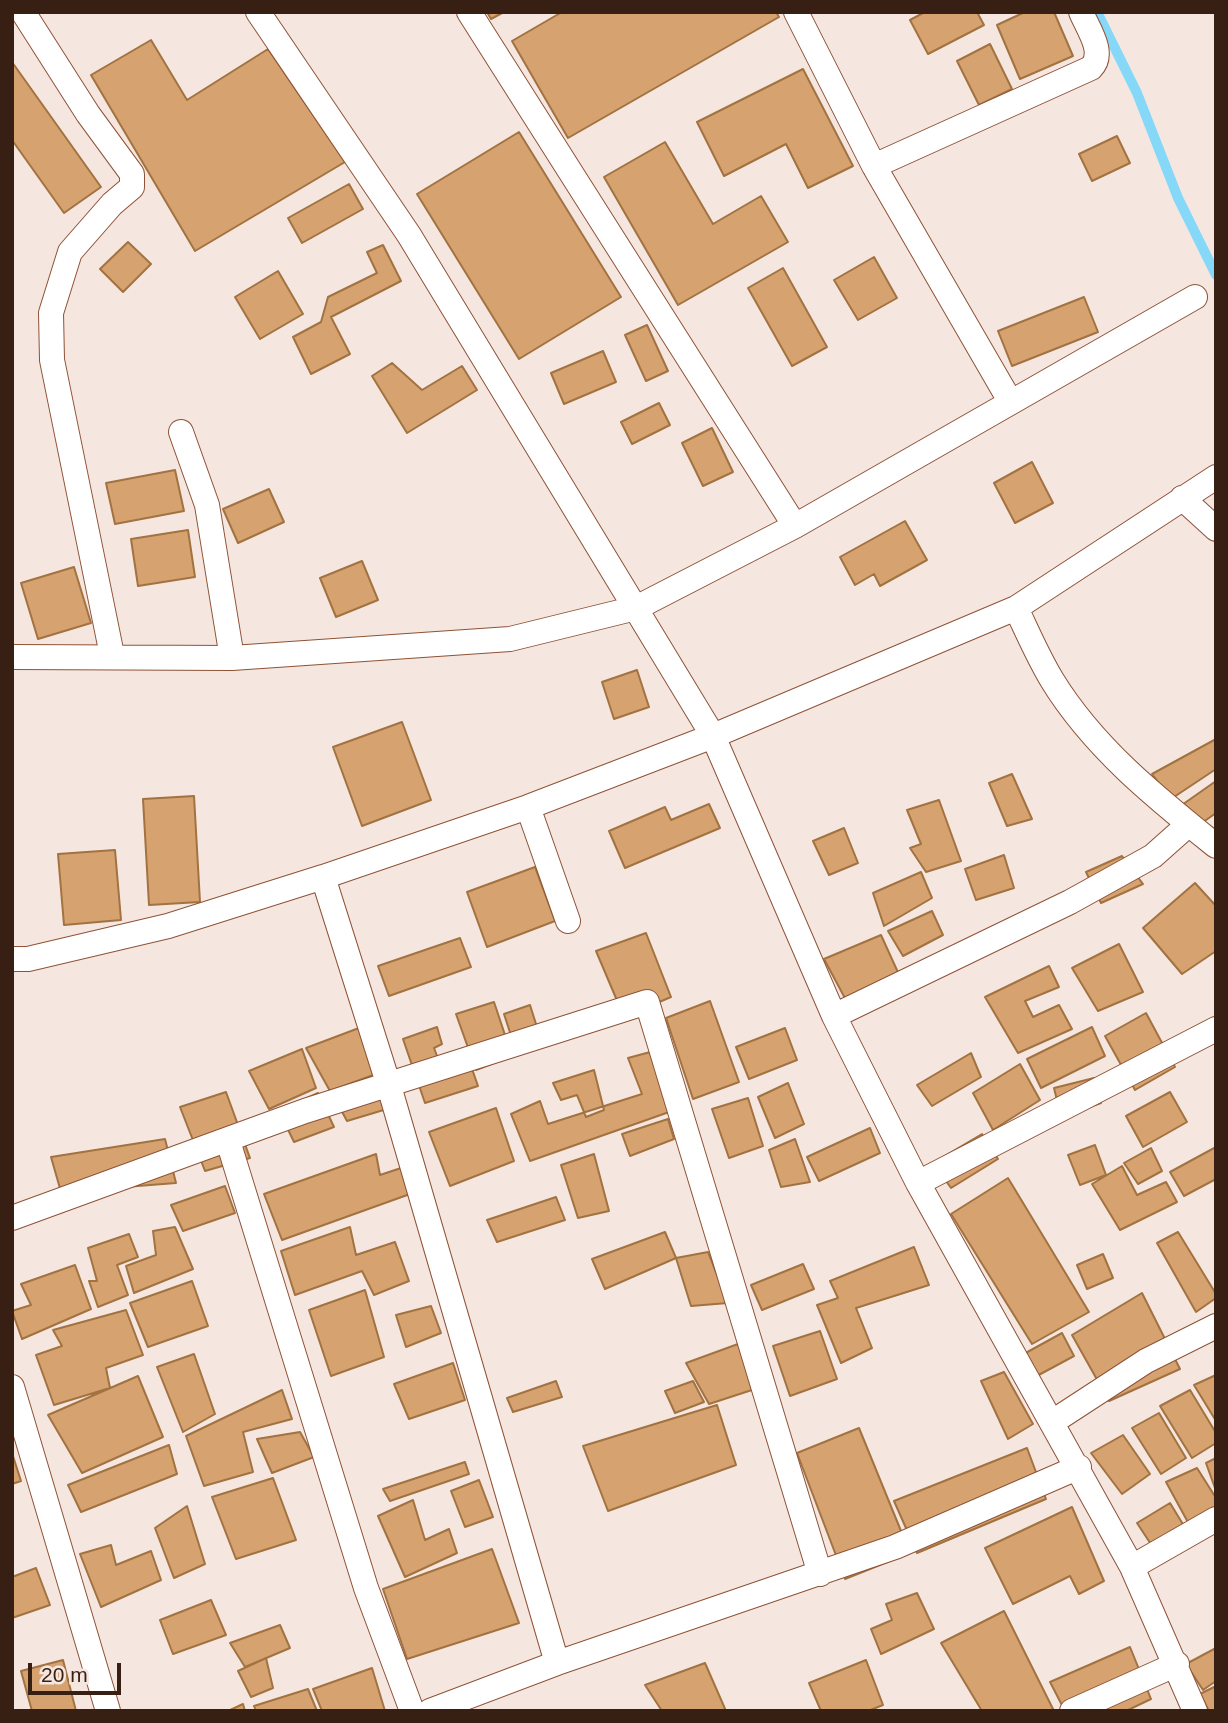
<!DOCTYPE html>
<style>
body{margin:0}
#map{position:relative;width:1228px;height:1723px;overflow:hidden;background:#f5e7e0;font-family:Helvetica,sans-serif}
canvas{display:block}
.frame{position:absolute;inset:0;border:14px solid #381f13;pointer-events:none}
.scale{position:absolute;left:28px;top:1663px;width:93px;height:32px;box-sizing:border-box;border:4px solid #381f13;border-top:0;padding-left:9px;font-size:21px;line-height:24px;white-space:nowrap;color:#381f13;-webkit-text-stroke:5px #f5e7e0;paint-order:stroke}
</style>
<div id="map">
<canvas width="1228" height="1723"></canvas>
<div class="frame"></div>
<div class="scale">20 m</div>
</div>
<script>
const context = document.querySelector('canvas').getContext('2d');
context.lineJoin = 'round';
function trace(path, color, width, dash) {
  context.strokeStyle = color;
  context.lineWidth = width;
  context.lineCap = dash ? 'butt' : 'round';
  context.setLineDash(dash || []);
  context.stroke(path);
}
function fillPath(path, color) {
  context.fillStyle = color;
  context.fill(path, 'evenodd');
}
trace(new Path2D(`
 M1097,12L1137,93L1178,198L1216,275`), '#86d8f8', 10);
const building = new Path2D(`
 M487,12H504L491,19Z
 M562,12H776L779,17L568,138L512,41Z
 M925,12H977L984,25L928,54L910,20Z
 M1025,12H1054L1073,56L1020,79L997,25Z
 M151,40L187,100L268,49L345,162L195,251L91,75Z
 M990,44L1012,89L979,105L957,61Z
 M12,62L101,187L64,213L12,140Z
 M803,69L853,166L808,188L786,144L724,176L697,122Z
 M519,132L621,297L519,359L417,194Z
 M1117,136L1130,163L1092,181L1079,154Z
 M665,142L713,224L761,196L788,242L678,305L604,177Z
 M349,184L363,209L302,243L288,218Z
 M128,242L151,264L123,292L100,269Z
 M383,245L401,281L331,317L350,354L311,374L293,337L321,322L328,297L377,273L367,252Z
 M874,257L897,298L858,320L834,280Z
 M783,268L827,347L792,366L748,288Z
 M278,271L303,314L260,339L235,297Z
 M1084,297L1098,332L1012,366L998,331Z
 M647,325L668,371L646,381L625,335Z
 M603,351L616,382L564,404L551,373Z
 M392,363L422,390L462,366L477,390L407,433L372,376Z
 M659,403L670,425L632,444L621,422Z
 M712,428L733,472L703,486L682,443Z
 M1032,462L1053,503L1015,523L994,483Z
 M175,470L184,511L115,524L106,483Z
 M269,489L284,522L238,543L223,509Z
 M905,521L927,560L880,586L874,574L855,585L840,557Z
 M188,530L195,577L138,586L131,539Z
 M362,561L378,600L336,617L320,578Z
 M74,567L91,623L38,639L21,583Z
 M637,670L649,707L614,719L602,682Z
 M402,722L431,800L362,826L333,747Z
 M1216,739V769L1171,799L1152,774Z
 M1012,774L1032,819L1007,826L989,783Z
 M1216,781V813L1199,825L1179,807Z
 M194,796L200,902L149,905L143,799Z
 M939,800L961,861L926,872L910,848L921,844L907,810Z
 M709,804L720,828L625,868L609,831L665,807L671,820Z
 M844,828L858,863L829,875L813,841Z
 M115,850L121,920L64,925L58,854Z
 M1004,855L1014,888L976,900L965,869Z
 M1122,856L1143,884L1101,903L1086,872Z
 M535,867L555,921L487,947L467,892Z
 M921,872L932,898L884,926L873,893Z
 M1195,883L1216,906V951L1182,974L1143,928Z
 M932,911L943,935L903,956L888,931Z
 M646,933L671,997L624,1017L596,951Z
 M881,935L901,979L847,1002L824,959Z
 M460,938L471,967L389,996L378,966Z
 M1119,944L1143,992L1098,1011L1072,968Z
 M1049,966L1059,987L1025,1001L1033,1017L1059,1005L1072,1029L1018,1053L985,997Z
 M710,1001L739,1082L693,1099L666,1018Z
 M494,1002L512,1056L476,1070L456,1014Z
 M530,1005L542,1043L516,1051L504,1014Z
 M1146,1013L1175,1067L1135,1090L1105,1036Z
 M437,1027L442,1044L434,1048L445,1077L471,1066L478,1086L425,1103L403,1039Z
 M1092,1027L1105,1056L1041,1088L1027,1059Z
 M359,1028L376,1074L330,1091L306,1048Z
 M785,1028L797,1060L749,1079L736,1047Z
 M302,1049L316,1088L269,1109L249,1071Z
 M654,1051L672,1111L530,1161L511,1114L540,1101L548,1124L642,1094L628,1058Z
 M971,1053L981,1077L932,1106L917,1085Z
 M1020,1064L1040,1100L993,1130L973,1093Z
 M594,1070L604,1110L586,1117L577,1095L561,1100L553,1083Z
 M1094,1078L1101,1103L1061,1117L1054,1088Z
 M376,1081L387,1109L347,1121L332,1093Z
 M788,1083L804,1124L775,1138L758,1097Z
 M226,1092L250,1158L205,1171L180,1107Z
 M1170,1092L1187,1122L1143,1147L1126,1116Z
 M318,1093L334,1127L294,1142L279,1111Z
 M748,1098L763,1146L729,1158L712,1109Z
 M496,1108L514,1161L450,1186L429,1132Z
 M668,1119L674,1139L630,1156L622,1134Z
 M870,1128L880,1153L819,1181L807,1157Z
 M982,1134L998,1159L951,1188L933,1163Z
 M165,1139L176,1183L61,1192L51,1157Z
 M795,1139L810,1182L781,1187L769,1150Z
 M1095,1145L1106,1175L1080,1185L1068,1155Z
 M1216,1147V1179L1184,1196L1170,1172Z
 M1151,1148L1162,1171L1138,1184L1124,1163Z
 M376,1154L380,1175L401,1168L410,1194L282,1240L264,1194Z
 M594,1154L609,1211L578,1218L561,1165Z
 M1122,1166L1137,1195L1166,1182L1177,1202L1120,1230L1092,1184Z
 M1008,1178L1089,1312L1032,1344L951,1214Z
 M225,1186L235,1213L183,1231L171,1205Z
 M556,1197L565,1220L497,1242L487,1220Z
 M175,1227L193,1269L134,1293L126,1266L156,1255L153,1231Z
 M350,1227L356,1255L395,1242L409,1281L374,1295L362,1271L295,1295L281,1251Z
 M665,1232L676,1258L605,1289L592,1259Z
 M1178,1232L1216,1294V1298L1196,1312L1157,1243Z
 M129,1234L138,1257L117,1265L128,1295L98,1307L89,1281H97L88,1248Z
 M914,1247L929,1285L856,1308L872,1348L841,1363L817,1305L838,1298L830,1281Z
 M708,1252L728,1303L691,1306L676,1258Z
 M1103,1254L1113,1278L1087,1289L1077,1265Z
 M803,1264L814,1289L762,1310L751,1285Z
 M75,1265L91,1309L22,1339L12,1311L31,1305L21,1284Z
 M192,1281L208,1326L148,1347L130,1303Z
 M365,1290L384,1357L331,1376L309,1310Z
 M1142,1293L1180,1369L1109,1401L1072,1335Z
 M431,1306L441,1333L406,1347L396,1315Z
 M126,1310L143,1355L106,1368L110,1388L54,1405L36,1355L62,1346L53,1330Z
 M820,1331L837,1379L790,1396L773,1346Z
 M1062,1333L1074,1356L1035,1377L1022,1355Z
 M738,1344L755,1389L709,1404L686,1363Z
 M194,1354L215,1414L183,1432L157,1367Z
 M453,1363L465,1400L409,1419L394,1384Z
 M1004,1372L1033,1424L1008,1439L981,1381Z
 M1216,1375V1421L1194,1385Z
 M138,1376L163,1437L82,1473L48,1415Z
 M556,1381L562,1397L513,1412L507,1398Z
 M693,1381L704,1402L675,1413L665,1391Z
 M282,1390L292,1419L243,1432L253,1472L204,1486L186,1436Z
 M1190,1390L1216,1433V1443L1192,1458L1160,1406Z
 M717,1405L736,1465L608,1511L583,1446Z
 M1159,1413L1186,1458L1161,1474L1132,1428Z
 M859,1428L910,1553L845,1579L797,1453Z
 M300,1432L314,1457L272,1473L257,1439Z
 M1123,1435L1150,1474L1122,1494L1091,1453Z
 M169,1445L177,1474L81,1512L68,1485Z
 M1027,1448L1046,1499L917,1553L894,1501Z
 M12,1453L21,1481L12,1484Z
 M1216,1458V1491L1206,1463Z
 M465,1462L469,1474L390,1501L383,1489Z
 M1197,1468L1216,1498V1526L1196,1537L1166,1482Z
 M273,1478L296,1540L236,1559L212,1497Z
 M479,1480L493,1517L465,1527L451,1491Z
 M413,1500L425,1540L449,1529L457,1553L405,1577L378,1516Z
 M1170,1503L1192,1539L1160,1558L1137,1523Z
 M187,1506L205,1564L174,1578L155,1528Z
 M1072,1507L1104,1581L1079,1594L1070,1576L1013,1604L985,1548Z
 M111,1545L116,1565L151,1551L161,1580L101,1607L80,1554Z
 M492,1549L519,1623L407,1659L383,1589Z
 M36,1568L50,1605L12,1618V1577Z
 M917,1593L934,1629L881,1654L871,1629L892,1620L886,1604Z
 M211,1600L226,1635L173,1654L160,1620Z
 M1004,1611L1054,1711H982L941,1643Z
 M280,1625L290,1648L245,1667L230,1643Z
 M1130,1647L1151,1699L1126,1711H1065L1050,1682Z
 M1216,1648V1681L1203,1690L1186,1664Z
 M266,1658L273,1688L251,1697L238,1671Z
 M63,1660L76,1711H32L21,1671Z
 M866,1660L883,1705L868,1711H821L809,1683Z
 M705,1663L726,1711H662L645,1685Z
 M372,1668L385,1711H322L313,1689Z
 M1216,1686V1711H1209L1200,1694Z
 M308,1689L317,1711H256L254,1706Z
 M243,1704L245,1711H228Z`);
fillPath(building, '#d6a370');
trace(building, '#a27240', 2);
const street = new Path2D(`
 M23,12L88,114L132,174V187L112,204L70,252L51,313L52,360L112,655
 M258,12L409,235L713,736L834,1016L918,1183L1132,1567L1195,1711
 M469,12L795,526
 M796,12L874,166L1010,401
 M874,166L1091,68C1106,53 1088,29 1081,12
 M181,432L207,505L232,658
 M1182,498L1216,529
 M1016,608C1027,631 1038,657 1052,680C1093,747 1155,797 1216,846
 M12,657L232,658L510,639L636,608L795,526L1195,297
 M528,807L568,921
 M323,877L389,1086L557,1663
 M12,959H28L168,926L323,877L528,807L713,736L1016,608L1216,477
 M834,1016L1070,902L1153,856L1189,824
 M228,1141L366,1588L412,1711
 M918,1183L1216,1029
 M12,1218L305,1111L647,1002L820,1574
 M12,1387L108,1711
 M1054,1421L1146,1361L1216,1326
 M1132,1567L1216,1519
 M430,1711L557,1663L895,1547L1079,1467
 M1072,1711L1177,1664`);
trace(street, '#8e5236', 26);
trace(street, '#fff', 24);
</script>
